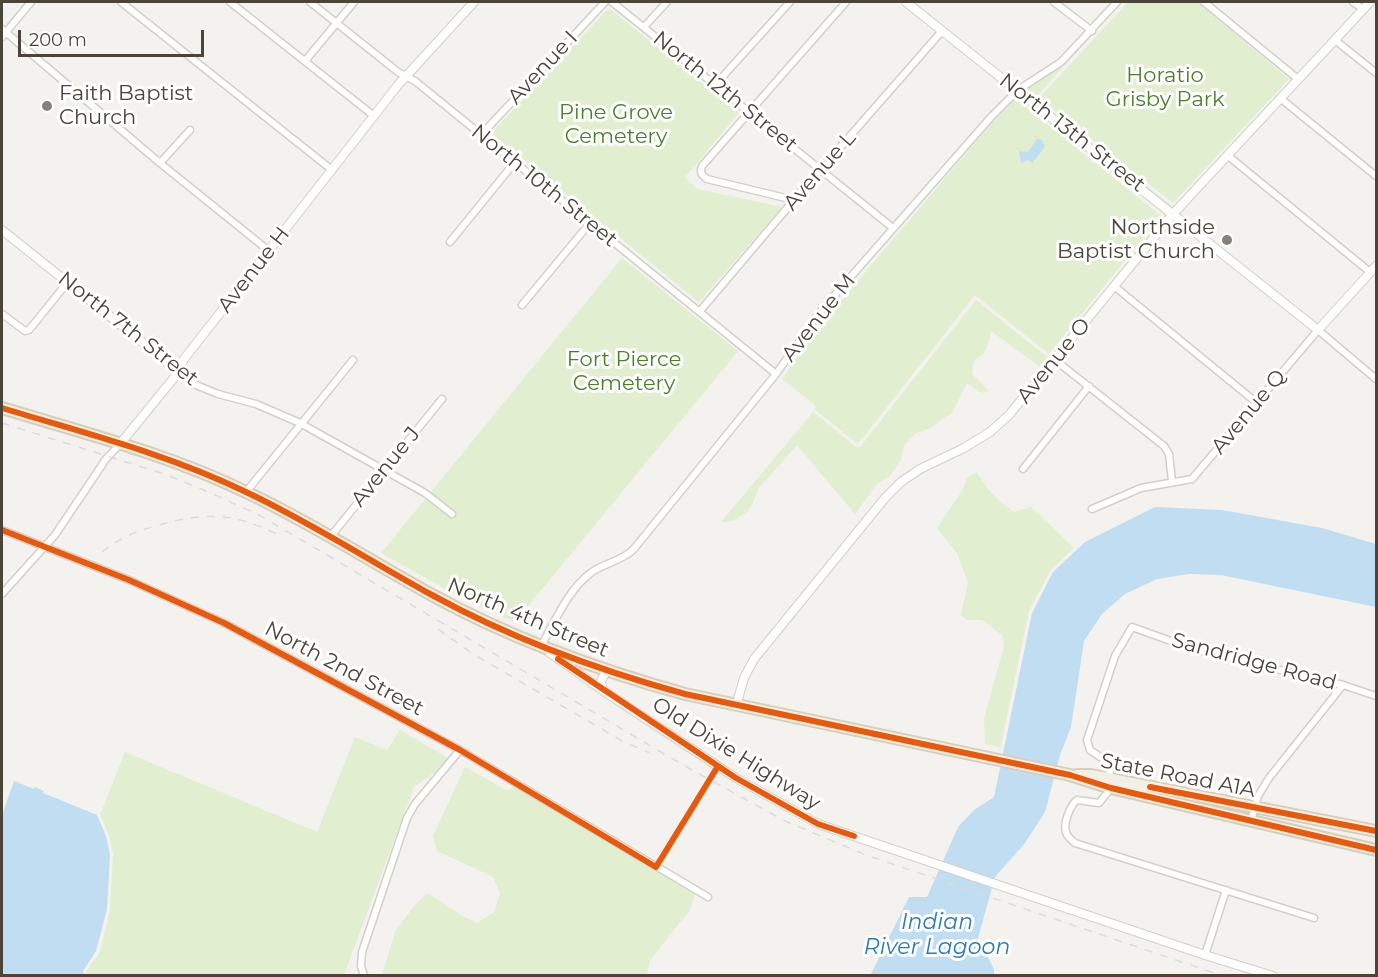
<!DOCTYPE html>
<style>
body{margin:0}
#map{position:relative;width:1378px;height:977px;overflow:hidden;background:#f4f2ee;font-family:Montserrat,sans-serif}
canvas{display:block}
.frame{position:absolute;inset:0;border:3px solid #4b4439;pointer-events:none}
.scale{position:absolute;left:18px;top:30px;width:186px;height:27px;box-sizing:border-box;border:3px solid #4b4439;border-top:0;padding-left:8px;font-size:18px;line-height:21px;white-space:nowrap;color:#4b4439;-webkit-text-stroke:4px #fff;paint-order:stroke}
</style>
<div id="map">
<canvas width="1378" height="977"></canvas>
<div class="frame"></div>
<div class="scale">200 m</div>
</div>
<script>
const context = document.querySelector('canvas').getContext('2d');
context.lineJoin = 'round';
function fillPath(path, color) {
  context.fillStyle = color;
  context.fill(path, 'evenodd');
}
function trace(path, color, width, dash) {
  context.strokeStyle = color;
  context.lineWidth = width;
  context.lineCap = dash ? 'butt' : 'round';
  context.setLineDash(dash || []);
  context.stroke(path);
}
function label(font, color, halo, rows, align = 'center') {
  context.font = font + ' Montserrat,sans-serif';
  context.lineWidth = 6;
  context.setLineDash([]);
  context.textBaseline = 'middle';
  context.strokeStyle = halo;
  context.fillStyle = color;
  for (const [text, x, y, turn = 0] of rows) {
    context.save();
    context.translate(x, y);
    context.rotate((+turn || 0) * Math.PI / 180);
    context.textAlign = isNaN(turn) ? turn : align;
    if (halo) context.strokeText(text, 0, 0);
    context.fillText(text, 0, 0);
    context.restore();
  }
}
fillPath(new Path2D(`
 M1128,2H1197L1289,79L1173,203L1039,98Z
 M609,8L739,113L685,177L697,189L782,207L699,302L491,133Z
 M1092,35L1037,96L1036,99L1172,206L1176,205L1200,179L1173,209L1024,91L1063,64Z
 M1018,95L1168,214L1043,369L991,331C989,346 986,353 974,361L972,374L989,391L981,393L967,383L952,413L932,427L915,434L904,445L901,460L889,477L877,484L855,514L797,445L759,488L752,505L748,511L733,521L721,522L813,412L856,447H860L976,300L1047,357H1051L1164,217L1163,213L1017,96Z
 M1016,99L1161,216L1049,354L975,295L858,444L814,409L816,406L782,379L818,328L990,125Z
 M622,258L738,351L515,622L465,600L381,553Z
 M977,472C987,489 997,501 1014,512L1031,507L1074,548L1050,571L1029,611L1000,750L999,751L1000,747L985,744L984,718L1004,646L1003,636L982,620H967L961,615L968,582L957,553L937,528L962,491L967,478Z
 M400,730L448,758L437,771L414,787L344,975H87L86,972L100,952L110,910L113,854L109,835L100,815L125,752L317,832L355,737L387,750Z
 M465,767L506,790H509L513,786L695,894L690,910L650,960L647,975H382L395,932L414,906L427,893C445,903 459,916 477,923L494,912L500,893L493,877L437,851L433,836Z`), '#e1eecf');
fillPath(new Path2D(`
 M1037,139L1042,140L1045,147L1032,163L1028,160L1021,163L1019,151L1028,152Z
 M1155,507L1222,510L1322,528L1376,544V607L1221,575L1189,574L1157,579L1125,594L1102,614L1084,641L1071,727L1060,755L1045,812L1025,843L995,877L978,938L994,969V975L870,976L909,897H927L958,827L974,810L994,797L1032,613L1053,572L1085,542Z
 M14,781L34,789L35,787L44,791L43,793L97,815L106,836L110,855L107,909L96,951L83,971L84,975H2V815Z`), '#c0ddf1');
const minor = new Path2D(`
 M121,2L332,170
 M230,2L374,116
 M310,2L398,72L415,81L776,374
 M612,2L893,228
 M1054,2L1092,31
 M1204,2L1298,79
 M1353,2L1363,9
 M644,27L667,2
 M2,29L160,163L269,251
 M2,37L31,2
 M1335,40L1376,73
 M305,61L354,2
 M715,85L790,2
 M1280,98L1376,176
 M481,135L605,2
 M1227,155L1370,272
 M160,163L190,130
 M794,200L707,179C701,175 700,172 702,166L846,2
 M450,242L515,162
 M1114,286L1257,403
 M522,305L590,223
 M700,311L794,200L942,31
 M2,314L25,331L29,330L67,283
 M1055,360L1164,446L1169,454L1172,481
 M177,370L196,385L218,394L256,404L300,423L425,493L452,514
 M1023,469L1089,386
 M246,492L353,360
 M1092,509L1141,488L1192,479L1318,330L1376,379
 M2,530L129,580L224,623L460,750L708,897
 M331,536L442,399
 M2,594L55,535L106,459L120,444
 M541,646C555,622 568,589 592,572C605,563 621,561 633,550L776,374L819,313L991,117L1018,90L1061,62L1117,2
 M1110,779L1109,763L1090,750L1087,740L1115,656L1132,627L1193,649L1343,685L1376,696
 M1111,788L1099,803L1077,800C1070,806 1063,823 1066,832C1067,837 1072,840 1075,843L1314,918
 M1251,821L1258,796L1269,778L1343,685
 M1205,955L1226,890
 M364,976L361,966L362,952L407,818L415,804L460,750`);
const tertiary = new Path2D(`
 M906,2L1318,330L1376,266
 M2,230L177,370
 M120,444L173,379L184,359L398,85L474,2
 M550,653L605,692L736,778L818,824L1205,955L1273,976
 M604,691C598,683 602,678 607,671
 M736,706L744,678L754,659L885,498L901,482L920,469L964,448L990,432L1009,415L1173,214L1370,2`);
const primary = new Path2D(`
 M2,408C84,433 168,454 246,492C310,522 370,561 432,595C512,639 598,670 685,694L1070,775L1111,788L1376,850
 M1077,775H1091L1376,831`);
trace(minor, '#d2d0cb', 9);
trace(tertiary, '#d2d0cb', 10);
trace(primary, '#d6cebb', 14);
trace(minor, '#fdfdfc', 6);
trace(tertiary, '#fdfdfc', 8);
trace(primary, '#f2efe6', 10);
trace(new Path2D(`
 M2,423L164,474L211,493L259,515L683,765L785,821L866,855L1223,976
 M102,552C118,539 136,531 156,526C204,512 231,512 277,534
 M438,629L473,654L624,742L650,753`), '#dbdbda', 1.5, [8, 8]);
trace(new Path2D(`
 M2,408C84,433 168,454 246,492C310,522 370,561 432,595C512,639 598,670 685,694L1070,775L1111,788L1376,850
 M2,530L129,580L224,623L460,750L656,867L718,766
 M558,659L736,778L818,824L854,836
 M1150,787L1376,831`), '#e8590c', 6);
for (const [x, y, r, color] of [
 [47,106,6,"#868178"],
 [1227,240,6,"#868178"]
]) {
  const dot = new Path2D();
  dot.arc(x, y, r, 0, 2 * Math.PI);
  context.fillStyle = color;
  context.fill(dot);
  trace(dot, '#fff', 2);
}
label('21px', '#4b4439', '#fff', [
 ["Avenue I",543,68,-47],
 ["North 12th Street",725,92,39],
 ["North 13th Street",1072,133,38],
 ["Avenue L",820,171,-49],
 ["North 10th Street",544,186,39],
 ["Avenue H",254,270,-52],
 ["Avenue M",819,318,-52],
 ["North 7th Street",128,329,38],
 ["Avenue O",1054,361,-51],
 ["Avenue Q",1249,412,-50],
 ["Avenue J",386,467,-51],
 ["North 4th Street",528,618,23],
 ["Sandridge Road",1254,662,15],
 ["North 2nd Street",344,669,28],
 ["Old Dixie Highway",736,754,32],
 ["State Road A1A",1178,776,11]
]);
label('21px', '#4a7f2a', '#fff', [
 ["Horatio",1165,76],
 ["Grisby Park",1165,100],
 ["Pine Grove",616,113],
 ["Cemetery",616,137],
 ["Fort Pierce",624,360],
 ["Cemetery",624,384]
]);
label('21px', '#4b4439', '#fff', [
 ["Faith Baptist",59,94],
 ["Church",59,118],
 ["Northside",1215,228,"right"],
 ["Baptist Church",1215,252,"right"]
], 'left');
label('italic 22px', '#2e7ab2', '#fff', [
 ["Indian",937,923],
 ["River Lagoon",937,948]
]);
</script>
